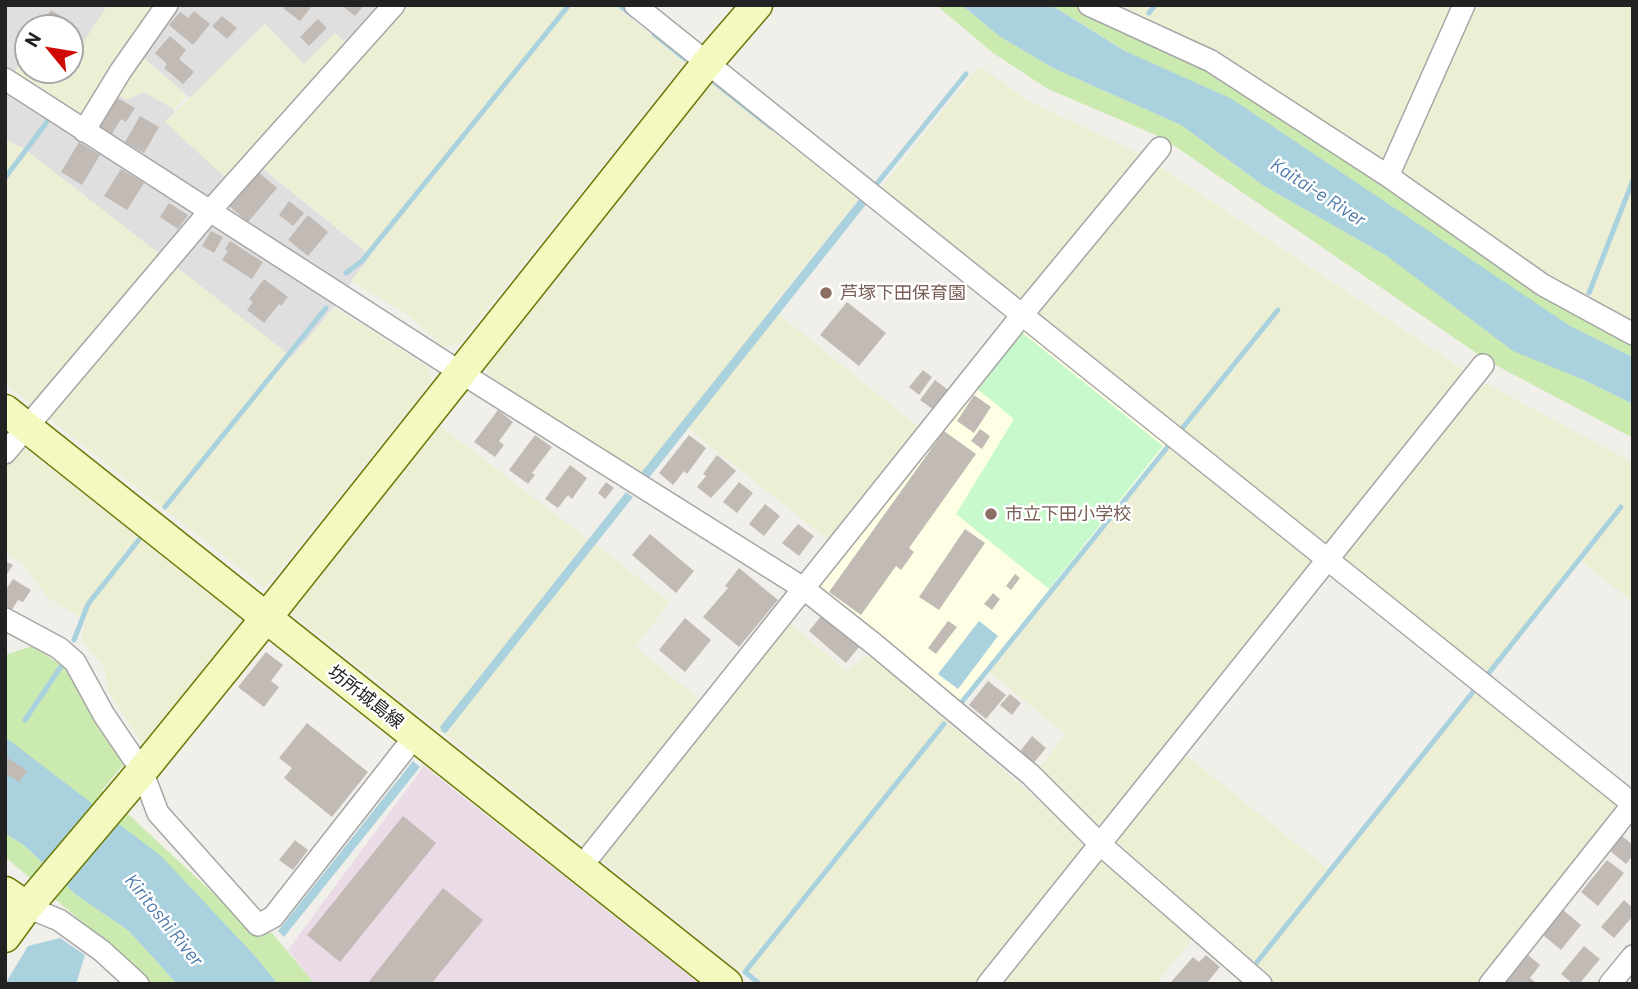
<!DOCTYPE html>
<meta charset="utf-8">
<style>
body{margin:0}
#map{position:relative;width:1638px;height:989px;overflow:hidden;background:#f1efe9;font-family:Barlow,sans-serif}
canvas{display:block}
.frame{position:absolute;inset:0;border:7px solid #222;pointer-events:none}
.north{position:absolute;left:14px;top:14px;width:70px;height:70px;box-sizing:border-box;background:#fff;border:2px solid #a7a7a7;border-radius:50%;rotate:300deg;font-size:19px;font-weight:700;line-height:28px;text-align:center;color:#222}
.north::after{content:'';display:block;margin:auto;width:24px;height:32px;background:#cf0a04;clip-path:polygon(50% 0,100% 100%,50% 72%,0 100%)}
</style>
<div id="map">
<canvas width="1638" height="989"></canvas>
<div class="frame"></div>
<div class="north">N</div>
</div>
<script>
const context = document.querySelector('canvas').getContext('2d');
context.lineJoin = 'round';
function fillPath(path, color) {
  context.fillStyle = color;
  context.fill(path, 'evenodd');
}
function trace(path, color, width, dash) {
  context.strokeStyle = color;
  context.lineWidth = width;
  context.lineCap = dash ? 'butt' : 'round';
  context.setLineDash(dash || []);
  context.stroke(path);
}
function label(font, color, halo, rows, align = 'center') {
  context.font = font + ' Barlow,"Noto Sans JP",sans-serif';
  context.lineWidth = 5;
  context.setLineDash([]);
  context.textBaseline = 'middle';
  context.strokeStyle = halo;
  context.fillStyle = color;
  for (const [text, x, y, turn = 0] of rows) {
    context.save();
    context.translate(x, y);
    context.rotate((+turn || 0) * Math.PI / 180);
    context.textAlign = isNaN(turn) ? turn : align;
    if (halo) context.strokeText(text, 0, 0);
    context.fillText(text, 0, 0);
    context.restore();
  }
}
fillPath(new Path2D(`
 M5,5H108L70,63V28H28V49L13,75L103,82L144,92L174,109L175,113L165,122L251,159L371,256L334,307L292,358L26,150L5,139Z
 M159,5H407L362,57L304,64L265,24L190,98L130,46Z`), '#dfdfdf');
fillPath(new Path2D(`
 M424,766L700,984H315L288,950Z`), '#eadbe7');
fillPath(new Path2D(`
 M1019,324L1171,445L961,706L812,583Z`), '#fefee5');
fillPath(new Path2D(`
 M108,5H159L130,46L187,96L174,109L144,92L126,100L103,82L81,119L13,75L28,49V70H70V63Z
 M407,5H614L685,63L459,344L443,347L407,314L351,281L371,255L251,159L229,181L165,122L265,24L304,64L335,33L362,57Z
 M1098,5H1633V321L1588,301L1211,52Z
 M979,66L1027,100L1142,155L1474,377L1633,463V602L1581,561L1488,677L877,193Z
 M712,83L859,199L771,308L921,429L831,542L685,426L642,478L489,380L485,361Z
 M5,139L26,150L292,357L335,307L427,367L432,381L265,588L5,384Z
 M435,422L670,602L635,647L715,712L788,621L846,671L869,654L1195,936L1155,984H765L753,974L738,970L442,732L287,610Z
 M5,424L239,610L240,625L143,745L109,693L103,665L81,641L85,620L47,597L23,564L5,553Z
 M1171,445L1327,571L1182,752L1330,871L1475,690L1622,808L1481,984H1274L1038,770L1066,734L989,672Z`), '#edefd5');
fillPath(new Path2D(`
 M936,5H962L999,36L1053,68L1181,125L1264,186L1387,256L1584,380L1633,404V438L1488,361L1163,138L1048,89L993,53Z
 M1051,5H1075L1219,74L1633,341V357L1570,326Z
 M32,646L73,673L124,764L102,790L254,931L272,933L315,984H278L255,956L5,737V655Z
 M5,833L25,846L75,894L129,931L177,984H137L132,964L5,857Z`), '#cbeab0');
fillPath(new Path2D(`
 M1020,331L1163,446L1049,589L956,514L1014,419L975,387Z`), '#c8f9cd');
fillPath(new Path2D(`
 M962,5H1051L1125,51L1232,99L1570,326L1633,357V404L1584,380L1513,351L1387,256L1264,186L1181,125L1053,68L999,36Z
 M861,197L868,202L648,479L641,473Z
 M626,492L633,497L446,733L442,732L440,727Z
 M979,621L998,636L958,689L938,674Z
 M5,737L161,856L255,956L278,984H177L129,931L75,894L25,846L5,833Z
 M413,761L420,767L284,937L278,931Z
 M60,938L85,955L76,984H5L28,946Z`), '#aad1de');
trace(new Path2D(`
 M619,5L633,16
 M1149,13L1155,5
 M654,34L685,59
 M714,82L772,128
 M5,178L47,122
 M875,186L966,74
 M346,273L362,261L569,5
 M1589,293L1633,180
 M1180,431L1278,310
 M165,507L326,308
 M74,640L88,604L141,537
 M1488,674L1621,507
 M961,703L1169,445
 M25,720L62,665
 M1257,962L1473,692
 M760,984L745,972L944,724
 M1240,984L1241,983`), '#aad1de', 5);
fillPath(new Path2D(`
 M286,5H313L300,21L283,8Z
 M341,5H359L362,8L355,16Z
 M51,10L69,21L65,28H34L41,18L44,20Z
 M194,11L210,24L193,45L169,25L180,12L188,18Z
 M222,16L237,28L227,39L212,26Z
 M318,19L327,28L309,46L300,37Z
 M170,36L186,50L179,59L194,72L183,84L164,68L167,64L155,53Z
 M116,97L135,108L126,122L121,119L112,134L98,125Z
 M140,116L159,127L144,153L125,142Z
 M79,142L100,155L82,185L61,172Z
 M121,169L144,183L127,210L104,196Z
 M257,171L277,188L248,222L228,205Z
 M289,201L304,213L293,226L279,215Z
 M169,203L188,215L178,229L160,217Z
 M308,215L328,232L308,256L288,240Z
 M211,231L223,237L214,253L202,246Z
 M230,241L263,262L252,279L222,260L228,251L225,249Z
 M264,279L288,297L281,306L279,304L264,323L247,310L253,302L249,299Z
 M847,302L886,333L859,366L820,335Z
 M923,370L932,377L919,395L909,387Z
 M935,380L948,390L934,410L920,400Z
 M974,395L991,407L974,433L957,421Z
 M498,410L513,422L499,441L504,445L495,457L474,442Z
 M980,429L990,436L982,449L971,441Z
 M944,431L976,454L909,548L914,552L901,570L896,566L861,615L829,592Z
 M535,435L552,447L532,473L535,475L528,484L509,470Z
 M689,435L706,448L687,474L684,471L673,485L659,473Z
 M717,455L736,471L711,498L697,487L706,476L703,474Z
 M570,465L587,478L572,499L568,495L558,508L545,499Z
 M606,482L614,488L605,499L598,493Z
 M739,482L753,493L737,513L723,502Z
 M765,504L780,516L764,536L749,524Z
 M798,524L814,536L799,556L782,543Z
 M965,529L985,543L939,610L919,597Z
 M650,534L694,571L676,593L632,555Z
 M5,561L13,565L5,577Z
 M739,568L778,600L739,647L703,617L728,588L725,586Z
 M1015,574L1020,578L1011,590L1006,586Z
 M13,579L31,590L23,602L18,600L11,611L5,607V591Z
 M993,593L1000,599L992,610L984,604Z
 M822,615L859,647L846,663L809,631Z
 M685,618L711,640L685,672L659,650Z
 M948,621L957,627L936,654L928,648Z
 M266,652L283,665L271,681L279,687L264,707L238,687Z
 M988,681L1006,695L986,719L969,705Z
 M1010,694L1021,703L1012,715L1000,705Z
 M307,723L368,772L332,817L284,778L292,768L279,758Z
 M1032,736L1046,748L1032,765L1018,754Z
 M5,756L27,771L19,782L5,773Z
 M403,816L436,843L340,962L307,935Z
 M1622,836L1633,845V855L1626,864L1610,851Z
 M295,840L308,850L293,870L279,860Z
 M1607,860L1624,873L1598,906L1581,892Z
 M443,888L483,920L431,984H367Z
 M1624,900L1633,908V916L1614,938L1601,927Z
 M1563,910L1581,925L1561,950L1543,935Z
 M1584,946L1600,959L1579,984H1573L1561,974Z
 M1527,954L1540,965L1530,978L1535,982L1534,984H1503Z
 M1206,955L1220,967L1206,984L1171,982L1193,957L1199,962Z`), '#c2bbb5');
const street = new Path2D(`
 M635,5L1633,804
 M1089,5L1211,61L1388,176L1543,285L1633,334
 M5,79L460,372L803,588L874,644L1031,775L1101,845L1261,984
 M84,131L120,72L167,5
 M1388,176L1464,5
 M5,453L209,212L394,5
 M5,619L59,648L75,662L104,715L142,771L158,813L258,925L273,917L415,736
 M581,867L1022,315L1160,148
 M27,907L59,920L102,951L138,984
 M988,984L1483,365
 M1490,984L1633,804
 M1610,984L1633,956`);
const secondary = new Path2D(`
 M5,410L727,984
 M5,892L27,907
 M5,937L27,907L142,771L266,618L707,63L757,5`);
trace(street, '#a6a6a6', 24);
trace(secondary, '#6a7a07', 33);
trace(street, '#fff', 21);
trace(secondary, '#f4f9bf', 30);
for (const [x, y, r, color] of [
 [826,293,7,"#8d6e63"],
 [991,514,7,"#8d6e63"]
]) {
  const dot = new Path2D();
  dot.arc(x, y, r, 0, 2 * Math.PI);
  context.fillStyle = color;
  context.fill(dot);
  trace(dot, '#fff', 2.5);
}
label('18px', '#785e54', '#fff', [
 ["芦塚下田保育園",840,293],
 ["市立下田小学校",1005,514]
], 'left');
label('18px', '#222', '#fff', [
 ["坊所城島線",366,697,38]
]);
label('italic 19px', '#4b78a9', '#fff', [
 ["Kaitai-e River",1318,192,33],
 ["Kiritoshi River",164,920,51]
]);
</script>
